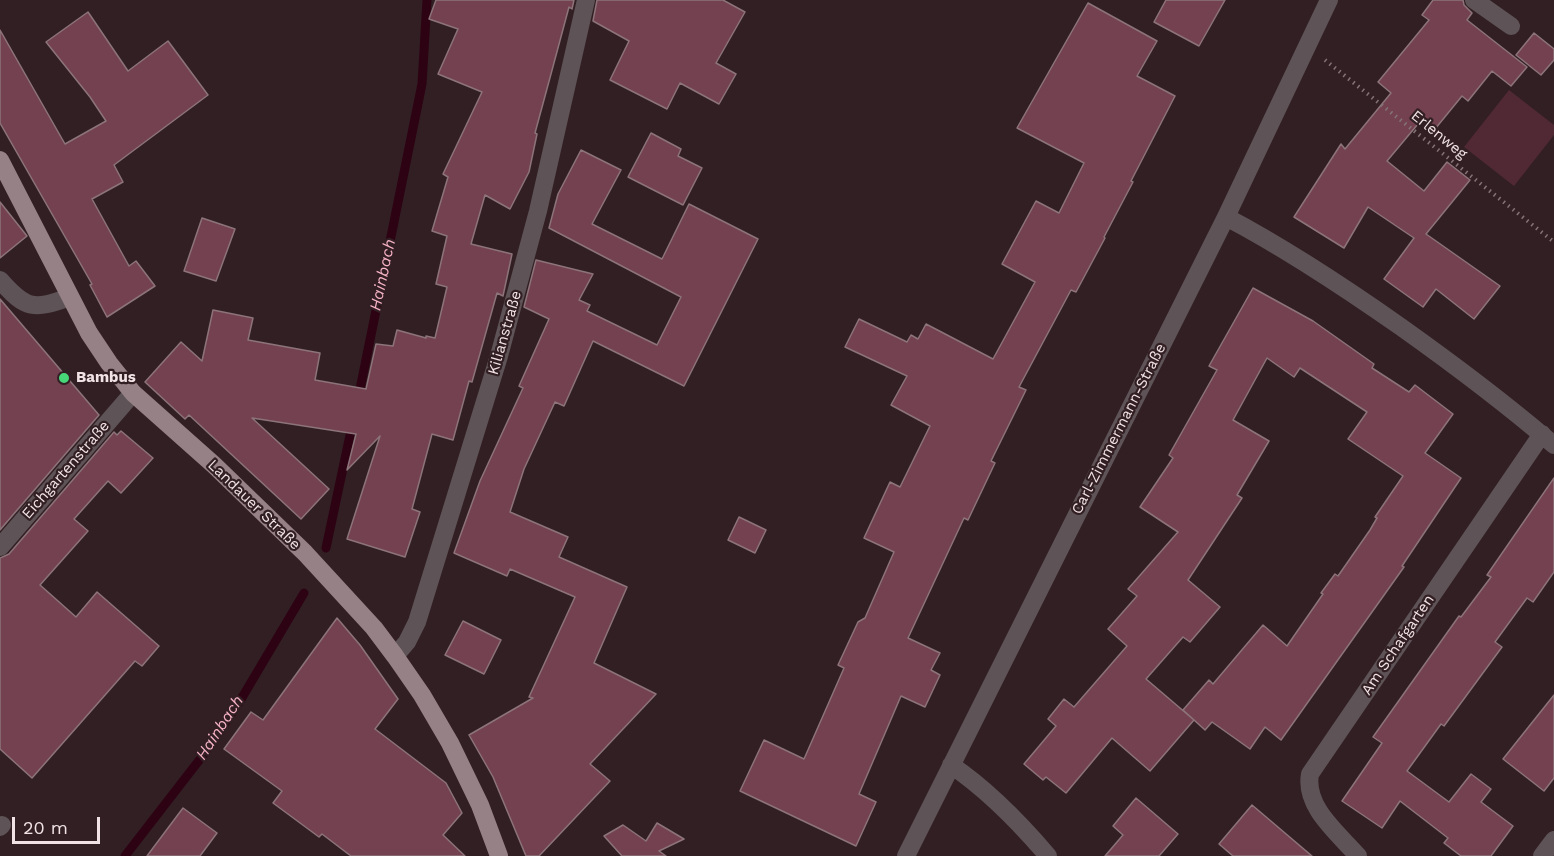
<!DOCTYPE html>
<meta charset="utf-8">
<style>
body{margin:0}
#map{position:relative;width:1554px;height:856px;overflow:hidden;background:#321f24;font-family:"Work Sans",sans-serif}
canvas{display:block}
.scale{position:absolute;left:12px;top:817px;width:88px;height:27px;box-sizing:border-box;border:3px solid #f0e2e5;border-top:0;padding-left:8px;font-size:18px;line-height:21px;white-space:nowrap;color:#f0e2e5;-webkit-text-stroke:4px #321f24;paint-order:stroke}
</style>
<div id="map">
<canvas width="1554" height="856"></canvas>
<div class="scale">20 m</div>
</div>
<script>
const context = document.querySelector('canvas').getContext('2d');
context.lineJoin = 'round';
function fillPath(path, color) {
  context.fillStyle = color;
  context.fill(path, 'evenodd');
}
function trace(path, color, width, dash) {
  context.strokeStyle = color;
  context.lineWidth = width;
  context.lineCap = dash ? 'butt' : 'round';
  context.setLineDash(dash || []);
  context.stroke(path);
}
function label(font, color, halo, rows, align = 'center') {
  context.font = font + ' "Work Sans",sans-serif';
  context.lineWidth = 4.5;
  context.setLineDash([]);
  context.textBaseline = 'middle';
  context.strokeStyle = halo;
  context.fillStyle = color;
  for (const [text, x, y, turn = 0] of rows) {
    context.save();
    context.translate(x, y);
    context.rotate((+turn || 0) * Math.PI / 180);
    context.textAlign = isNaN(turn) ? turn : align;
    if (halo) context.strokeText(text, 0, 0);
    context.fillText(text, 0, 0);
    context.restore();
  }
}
fillPath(new Path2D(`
 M1509,90L1554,125V135L1514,186L1464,147Z`), '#502935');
trace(new Path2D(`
 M358,399L422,84L427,0
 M326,548L353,421
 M125,856L204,754L240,701L304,593`), '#2d0313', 9);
const building = new Path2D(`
 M436,0H574L572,9L569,7L551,74L535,133L537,134L529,172L510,209L485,195L471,244L512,254L503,296L497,293L472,382L469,381L453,440L432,434L412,509L420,512L405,557L347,539L380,436L347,470L356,434L252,418L329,489L301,519L189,415L185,419L145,382L181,342L202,361L213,310L253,318L248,340L320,353L315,380L366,389L376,344L393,346L397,330L426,338V336L435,338L447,287L436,284L447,236L432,231L448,177L443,174L482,92L438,74L458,29L429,19Z
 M597,0H723L745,12L716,63L736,74L719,104L680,83L667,109L610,80L629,41L593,21Z
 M1166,0H1225L1199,46L1154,22Z
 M1433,0H1463L1464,5L1472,13L1467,20L1527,67L1511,86L1492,71L1468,101L1462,96L1435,129L1423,118L1387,161L1424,191L1447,162L1470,180L1426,234L1500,286L1474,319L1436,289L1423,307L1384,279L1414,238L1368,207L1344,248L1294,217L1341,144L1345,149L1391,93L1378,82L1429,20L1422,15Z
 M1088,3L1157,41L1137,76L1175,96L1131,181L1133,182L1104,237L1105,238L1076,292L1071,290L1019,387L1026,390L991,461L995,463L968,520L964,518L908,638L940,653L931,670L940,675L925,707L901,696L859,794L876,802L856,846L740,791L764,740L804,759L844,668L838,665L858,622L865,618L894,552L864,538L890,482L900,487L930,426L891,405L907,376L845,347L859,319L907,342L911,335L918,339L926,324L993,359L1035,282L1002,264L1036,201L1059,213L1084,163L1017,128Z
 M88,12L128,71L168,41L208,95L114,165L123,182L92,199L129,266L136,261L155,286L107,317L90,285L92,284L0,123V30L65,144L106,121L90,97L46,42Z
 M1534,33L1554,49V60L1541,75L1516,55Z
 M651,133L681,149L678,156L702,168L683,205L628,177Z
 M581,150L621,170L592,224L662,259L689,204L758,239L684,386L593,341L564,406L555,402L524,469L510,512L568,537L559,557L627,587L594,663L656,694L590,764L610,781L539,856H526L493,777L469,735L533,698L529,697L575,597L510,569L507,576L454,553L480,481L523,388L519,386L549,319L524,307L536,260L593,274L579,300L590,305L587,311L657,345L681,297L549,228L558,194Z
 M0,202L27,236L0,258Z
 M202,218L235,229L216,281L184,271Z
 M1253,288L1313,321L1374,364L1372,368L1409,392L1415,385L1453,414L1425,453L1461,478L1402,566L1404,567L1281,740L1265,727L1250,749L1212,722L1205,730L1183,710L1209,680L1213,684L1263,625L1287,646L1323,594L1321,593L1335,574L1338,576L1370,530L1377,518L1375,517L1403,476L1348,439L1367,412L1300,368L1294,377L1267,358L1233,420L1269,441L1237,495L1242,498L1188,580L1220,607L1190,642L1183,637L1146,679L1194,720L1150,771L1112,738L1066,793L1046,777L1043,780L1024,764L1056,726L1048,719L1064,699L1074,707L1127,646L1108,629L1137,596L1128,589L1178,532L1140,507L1173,458L1169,455L1217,370L1209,366Z
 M0,299L99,415L0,530Z
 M121,431L153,458L121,493L108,481L74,519L88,531L40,585L76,617L97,592L159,646L142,666L135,661L32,778L0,749V558L9,554L114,432L117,435Z
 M1554,478V572L1533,602L1527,598L1495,642L1502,647L1444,726L1441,724L1407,771L1449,802L1471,774L1491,789L1481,802L1513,826L1491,856H1461L1444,843L1448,838L1400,801L1382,828L1342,801L1382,743L1373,737L1459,616L1461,617L1491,577L1487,575Z
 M739,517L766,530L755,553L728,540Z
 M337,618L360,645L398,699L375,729L446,783L462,813L443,835L465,856H351L322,834L319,837L273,803L282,791L224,749L251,712L263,720Z
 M463,621L501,640L484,674L445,655Z
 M1554,695V778L1544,791L1503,759Z
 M1136,798L1178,834L1159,856H1105L1123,835L1113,826Z
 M1252,805L1312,856H1233L1219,844Z
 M183,808L217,833L200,856H147Z
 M657,823L684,839L659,851L666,856H622L604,836L623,825L646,841Z`);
fillPath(building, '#734150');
trace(building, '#8c747a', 1.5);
trace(new Path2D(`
 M1325,60L1554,242`), '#847377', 4, [1.5, 4.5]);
trace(new Path2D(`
 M1474,0L1511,26
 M1226,217C1287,249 1344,287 1401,327C1453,364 1505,403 1554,445
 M0,280C26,310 34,310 70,297
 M0,547L133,393
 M395,656L407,642L417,622L499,356L538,211L586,0
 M951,765C988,790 1019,822 1048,856
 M0,827L2,825
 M906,856L1226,217L1329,0
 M1358,856C1338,833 1304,807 1310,774L1542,434
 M1542,856L1554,840`), '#5e5356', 18);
trace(new Path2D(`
 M0,160L89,333L109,363L133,393L214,465L305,553L374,628L395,656L422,695L450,743L480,805L499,856`), '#958186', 18);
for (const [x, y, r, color] of [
 [64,378,6,"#47d779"]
]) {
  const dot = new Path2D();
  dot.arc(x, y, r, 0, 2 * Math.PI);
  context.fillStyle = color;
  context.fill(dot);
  trace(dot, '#321f24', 2);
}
label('15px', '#f0e2e5', '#321f24', [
 ["Erlenweg",1439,135,39],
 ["Kilianstraße",505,333,-74],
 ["Carl-Zimmermann-Straße",1119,429,-63],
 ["Eichgartenstraße",66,470,-49],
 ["Landauer Straße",254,505,44],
 ["Am Schafgarten",1398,645,-56]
]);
label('bold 15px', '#f0e2e5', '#321f24', [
 ["Bambus",76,378]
], 'left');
label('italic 16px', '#f7b3c6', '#321f24', [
 ["Hainbach",383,275,-78],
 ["Hainbach",220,728,-57]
]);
</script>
